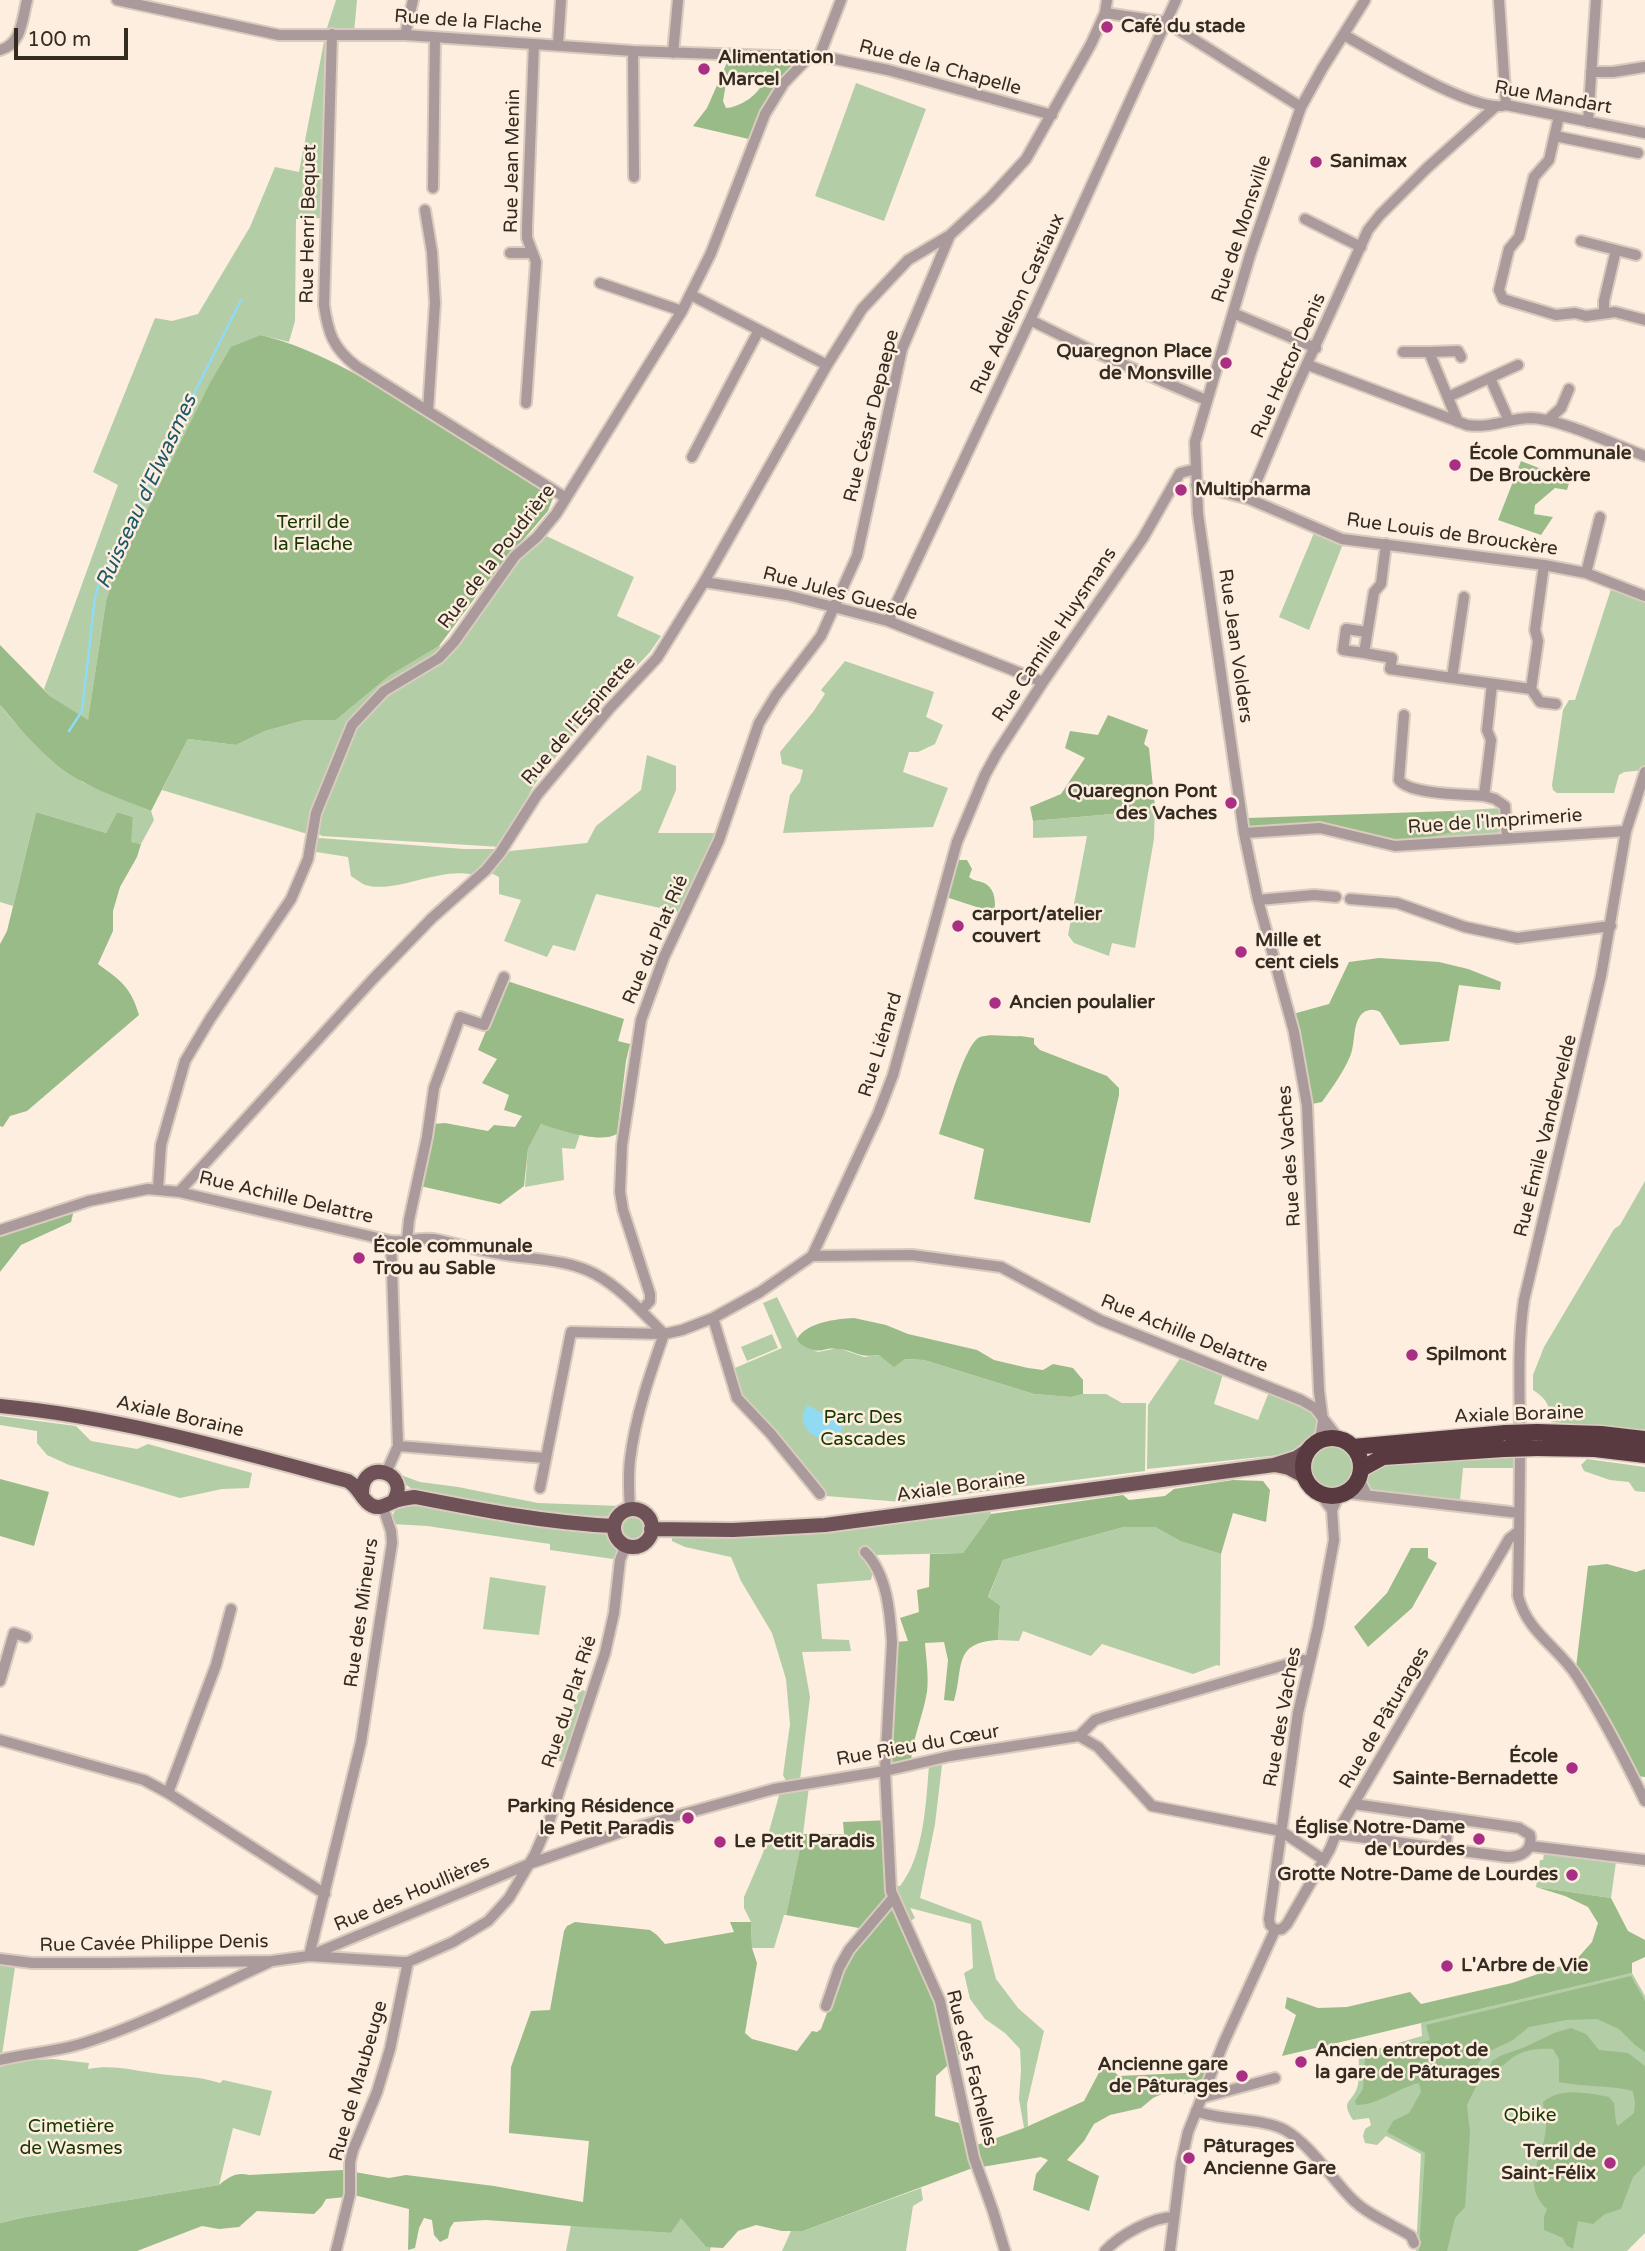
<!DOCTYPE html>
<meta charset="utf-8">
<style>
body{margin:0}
#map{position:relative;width:1645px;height:2251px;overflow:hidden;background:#fdeedf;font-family:"Varela Round",sans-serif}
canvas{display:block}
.scale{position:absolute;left:14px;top:28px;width:114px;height:32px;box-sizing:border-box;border:4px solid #342b21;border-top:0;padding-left:9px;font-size:21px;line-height:24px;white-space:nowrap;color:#342b21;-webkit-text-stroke:5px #fdeedf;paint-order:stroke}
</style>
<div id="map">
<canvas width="1645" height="2251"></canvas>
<div class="scale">100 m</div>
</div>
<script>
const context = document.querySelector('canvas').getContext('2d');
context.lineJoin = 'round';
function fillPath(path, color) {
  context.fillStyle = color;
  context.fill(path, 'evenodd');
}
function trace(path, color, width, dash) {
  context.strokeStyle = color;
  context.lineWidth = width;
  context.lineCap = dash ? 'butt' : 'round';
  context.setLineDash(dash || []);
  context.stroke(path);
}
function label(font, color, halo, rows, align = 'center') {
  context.font = font + ' "Varela Round",sans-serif';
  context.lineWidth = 5;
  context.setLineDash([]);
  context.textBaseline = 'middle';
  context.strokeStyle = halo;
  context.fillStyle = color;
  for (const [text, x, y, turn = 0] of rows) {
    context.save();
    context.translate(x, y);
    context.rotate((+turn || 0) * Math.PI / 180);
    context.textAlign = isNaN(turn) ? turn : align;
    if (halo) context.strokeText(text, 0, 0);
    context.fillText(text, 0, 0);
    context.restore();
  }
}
fillPath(new Path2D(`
 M336,0H357L354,33L330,32L324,218L296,219L295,321L289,342L261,335L112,581L106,601L88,721L50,696L44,689L118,485L93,472L155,318L172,321L198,314L250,227L275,167L299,172L326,31Z
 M856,83L926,109L884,221L815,196Z
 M1314,533L1343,544L1309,630L1279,617Z
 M542,534L634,577L617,616L661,636L650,652L580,726L534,785L501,847L322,836L319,834L304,833L162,790L188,739L236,745L265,731L305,720H336L389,676L439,646L452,651L505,579Z
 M1613,583L1645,596V770L1624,772L1619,775L1614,793H1557L1553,790L1552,785L1563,710L1569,700H1575Z
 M845,661L934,692L926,717L943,725L935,744L918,752H909L903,772L948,788L933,827L783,833L790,795L800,782L803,770L782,764L780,752L813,712L825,694L821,690Z
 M0,705L14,722L82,782L151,811L154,820L141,844L130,842L133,817L117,812L106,833L36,812L13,906L0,902Z
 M647,755L676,766V790L658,833H728L688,914L596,894L575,951L553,945L547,957L504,941L521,900L499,894V877L491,873L510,851L587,843L596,826L641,790Z
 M1155,807L1154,839L1135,948L1112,943L1109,956L1074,943L1068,935L1087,836L1033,838V821L1135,812Z
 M1501,808L1503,829L1495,835L1410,841L1463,817L1451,811Z
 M312,835L319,838L464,849H496L500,853L475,875C439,866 398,894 365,885C361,883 356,879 351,876L348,857L310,851Z
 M541,1124L580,1134L575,1149L562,1148L564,1180L525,1187L528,1149Z
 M1645,1181V1430L1551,1422C1550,1406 1547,1399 1533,1390V1375L1544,1347L1614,1229L1620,1225Z
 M777,1297L800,1344L818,1352L838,1348L864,1357L879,1355L904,1359L924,1360L1034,1394L1071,1397L1083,1394H1106L1122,1403H1146L1145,1471L902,1502L826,1496L772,1431L739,1398L730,1370L782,1348L763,1303Z
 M772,1334L778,1348L747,1361L741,1347Z
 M1181,1357L1223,1374L1214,1404L1258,1420L1269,1392L1308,1408L1316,1418L1319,1425L1317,1433L1302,1448L1280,1455L1147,1469L1148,1405Z
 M0,1416L76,1426L91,1441L137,1449L148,1444L252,1473L249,1488L222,1489L180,1498L69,1465L47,1455L37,1443V1431L0,1425Z
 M1308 1467a24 24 0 1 1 48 0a24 24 0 1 1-48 0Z
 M1515,1457L1514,1468H1463L1460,1500L1372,1490L1367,1480L1369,1473L1380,1466L1391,1463Z
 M1587,1459L1645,1467V1492L1635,1491L1629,1482L1610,1480L1584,1471L1581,1465Z
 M401,1475L420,1482L458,1487L538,1503L621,1506L609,1516L592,1519C603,1531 617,1539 618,1556L613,1559L550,1550V1544L427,1526L392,1524C391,1507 405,1501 416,1492L405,1484Z
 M990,1509L991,1514L963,1553L877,1555L871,1580L817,1584L822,1639L849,1640L851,1651L802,1652L810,1697L800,1780L787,1783L783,1775L790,1724L786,1679L772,1633L741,1581L731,1557L685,1547L672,1541V1533L781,1532L784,1535L815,1533L820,1529Z
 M619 1528a14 14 0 1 1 28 0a14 14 0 1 1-28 0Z
 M1124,1527H1155L1180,1541L1221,1554L1220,1666L1217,1665L1193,1674L1102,1644L1091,1656L1023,1631L1019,1641L998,1640L1000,1607L988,1598L1003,1560Z
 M490,1577L546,1586L539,1635L483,1629Z
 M580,1689L587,1692L564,1762L554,1760Z
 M929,1765H942L935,1824L920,1898L981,1921L996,1979L1018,2008L1044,2031L1027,2104L1028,2126L1024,2128L1019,2099L1021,2070L1020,2049L1005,2033L985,2019L970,1999L964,1973L973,1968L971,1924L910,1908L915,1918L906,1924L894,1886H900C924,1856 926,1803 929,1765Z
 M809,1787L803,1834L786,1915H784L774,1948H752L751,1922L744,1908V1897L763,1853L780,1792Z
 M1544,1853L1616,1862L1611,1898L1536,1887L1540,1860H1543Z
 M0,1965L15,1967L2,2055L0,2056Z
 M1632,1973L1645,1996V2233L1627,2251H1416L1421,2154L1386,2136L1377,2145L1365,2143L1363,2136L1365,2129L1371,2125L1369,2118L1353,2120C1340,2100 1352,2103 1357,2088C1360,2080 1358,2067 1359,2058L1367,2052L1422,2036L1421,2023Z
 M53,2059L89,2063L88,2069C113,2064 136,2071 160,2074C183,2077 197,2076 220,2083L223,2080L272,2091L260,2136L233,2128L219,2185L26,2217L0,2223V2064L14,2061Z
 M921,2188L923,2200L913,2206L906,2251H782L791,2231H803Z
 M681,2217L706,2247H711L710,2251H566L571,2225L671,2233Z`), '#b3cea6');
fillPath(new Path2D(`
 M729,58L795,60V67L753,140L693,126L707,108ZM766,71L769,79L764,81C758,95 741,107 726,108L723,101L727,78L751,77Z
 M261,335C324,351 377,386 432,420C472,446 513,472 553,498L548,511L486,583L439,646L389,676L336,720H305L265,731L236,745L188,739L151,811C120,798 84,787 57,765C36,748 17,725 0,705V645L50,696L88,720L106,601L112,581L210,383L231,347Z
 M1521,461L1570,480L1567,490L1555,488L1535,505L1534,514L1553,517L1541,535L1498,520Z
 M1108,715L1148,730L1144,744L1149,748L1155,807L1135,812L1033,821L1030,807L1061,794L1085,758L1065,748L1070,731L1098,735Z
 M1451,811L1464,817L1463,824L1458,831L1410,841L1390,842L1346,831L1249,830L1248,818Z
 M36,812L106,833L117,812L133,817L131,842L141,844L137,857L120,887L113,911V931L98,964C120,980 131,987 139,1015L27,1111L10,1116L3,1127L0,1126V944L7,931Z
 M957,860H967L972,869L969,877C975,882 979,880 986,884C996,891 995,902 995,913L946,897Z
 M1379,958L1439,962L1468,969L1501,982L1500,990L1459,985L1449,1041L1400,1045L1380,1012C1373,1008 1365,1009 1360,1016C1353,1026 1355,1042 1351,1054C1345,1070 1332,1088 1322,1102L1312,1104L1305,1093L1289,1015L1329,1004L1349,962Z
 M507,981L624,1019L618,1041L630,1044L626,1061L617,1134C600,1144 560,1130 541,1124L528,1149L524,1186L500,1204L420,1186L433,1124L445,1123L488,1131L494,1125L515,1127L522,1116L504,1110L509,1095L482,1083L497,1059L478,1050Z
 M1020,1036L1034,1038V1044L1040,1050L1107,1076L1119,1088V1095L1090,1223L974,1199L984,1149L939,1134C945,1117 965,1042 980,1037C991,1033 1008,1037 1020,1036Z
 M71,1210L73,1214L71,1222L21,1245L0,1272V1235L8,1230Z
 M854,1318L886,1325L908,1334L977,1350L994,1360L1028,1368L1043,1370L1053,1364L1073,1368L1083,1380V1394L1071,1397L1034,1394L924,1360L905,1359L894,1367L879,1355C857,1358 857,1351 839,1349C821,1346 822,1357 800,1344L797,1339C807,1322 836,1319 854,1318Z
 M0,1479L49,1492L34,1546L0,1536Z
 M1233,1480L1263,1481L1270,1490L1266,1522L1233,1513L1221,1554L1180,1541L1155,1527H1124L1003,1560L988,1597L1000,1606L998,1640C952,1642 964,1669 954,1701L944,1700L948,1660L944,1642L925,1643C926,1658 929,1676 927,1692C923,1716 913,1737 911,1761L892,1762L890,1758L895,1642L908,1641L900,1618L919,1612L917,1590L929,1587L930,1554L963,1553L991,1514L1123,1495L1129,1500L1165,1496L1174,1489Z
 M1411,1548H1428V1558L1437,1563L1412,1608L1368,1647L1354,1627L1387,1593Z
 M1607,1564L1636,1572L1645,1569V1777L1629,1775L1575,1676L1588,1566Z
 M890,1820L894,1886L941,1992L960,2054L936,2076L935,2116L959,2123L966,2149L1024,2128L1084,2101L1104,2063L1119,2076L1205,2072L1201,2094L1164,2093L1153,2098L1141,2108L1110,2115L1094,2124L1084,2141L1067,2160L1099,2176L1089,2211L1033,2190L1036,2174L1048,2160L1041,2157L970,2169L803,2231H782L756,2225L738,2231L723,2248L706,2247L681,2218L671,2233L486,2220L454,2222L450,2228L448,2238L440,2242L434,2235L432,2220L424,2218L419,2228L415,2248L408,2250L409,2209L350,2194L345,2197L326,2199L322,2206L314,2214L257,2211L239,2227L219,2229L202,2226L137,2251H0V2223L26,2217L219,2185C229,2177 236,2172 249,2175L343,2170L389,2178L406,2175L494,2186L583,2202L589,2141L509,2133L511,2067L531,2011L550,2010L564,1931L567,1926L575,1922L650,1930L657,1935L665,1944L734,1932L730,1922H751L752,1948L757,1963L745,2033L752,2039L797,2051L812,2031L817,2032L821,2029L846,1962L870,1930L786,1915L803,1834H844L843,1822Z
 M1536,1887L1611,1898L1628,1931L1645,1940V1957L1632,1963V1973L1282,2056L1296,2015L1285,2008L1287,1997L1318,2008L1347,2007L1410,1992L1421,2004L1512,1983L1575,1961L1592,1942L1598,1923L1588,1907L1565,1896Z
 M1631,1976L1645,2001V2052L1635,2045L1619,2029L1597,2019L1566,2020L1529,2027L1513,2040L1488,2052L1478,2063L1480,2078L1467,2105L1470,2133L1465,2207L1455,2218L1447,2251H1419L1425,2153L1387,2132L1393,2121L1409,2113L1421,2092L1419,2083C1397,2088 1379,2105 1356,2105L1355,2101L1363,2089L1365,2059L1430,2040L1426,2025Z
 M1571,2028L1586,2034L1599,2050L1628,2053L1645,2066V2165L1633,2177L1621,2209L1605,2214L1593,2224L1578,2221L1573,2249L1566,2245L1563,2238L1544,2230V2217L1547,2209C1518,2181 1547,2154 1546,2124C1546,2116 1543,2109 1543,2102C1562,2087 1586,2093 1609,2097L1614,2103L1616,2123L1618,2126L1634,2113L1635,2103L1633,2091C1609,2085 1583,2087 1559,2082V2059L1553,2049C1538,2048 1525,2049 1512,2058C1505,2063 1501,2069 1492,2070L1490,2066L1492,2061L1500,2056L1525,2047L1554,2033Z`), '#9b8');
fillPath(new Path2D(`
 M808,1405L825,1415L835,1411L843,1414L846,1423C827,1457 789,1426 808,1405Z`), '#91daf3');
trace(new Path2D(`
 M69,731L82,711L95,597L99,583L241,300`), '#91daf3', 2.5);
const minor = new Path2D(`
 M117,0L279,35H405L633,51L830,58L888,70L1052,115
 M1499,0L1506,105
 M1105,13L1166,22L1301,107
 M332,34L324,305C328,333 333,348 356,366L566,498
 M405,35L413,0
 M1344,35C1373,51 1477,115 1506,105L1645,133
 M558,45L561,0
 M0,50C22,44 22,20 27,0
 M633,51L634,177
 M673,53L678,0
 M819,57L841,0
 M1591,72H1613L1645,67
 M1559,116L1549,160L1534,177L1519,237L1509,249L1499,290L1503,299L1556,315L1575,313L1586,316L1615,312L1645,320
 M1588,122L1596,0
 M1555,136L1638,153
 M433,188L435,37
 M425,210L432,252L435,303L428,411
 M1305,219L1361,247
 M1581,241L1616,250L1604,301V313
 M1616,250L1636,255
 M510,253H532
 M600,283L682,311
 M691,295L827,365
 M1233,313L1316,348
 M1030,320L1097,353L1206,400
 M1403,352H1429L1458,422
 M1429,352L1458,351L1461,357
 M1308,365L1467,425C1490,429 1508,418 1531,418C1561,419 1615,445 1645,456
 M1490,378L1509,421
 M1448,397L1518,365
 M526,403L536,262L527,238V227L534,44
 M1548,420L1561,408L1569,389
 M692,457L759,330
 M1196,485L1249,499L1342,539L1544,565L1586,573L1645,596
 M1249,499L1295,390L1368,230L1380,215L1427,168L1495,107
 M1386,544L1381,584L1374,592L1364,653L1392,658L1390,669L1452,678
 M1586,573L1600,517
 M704,582L787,595L888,621L1043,682
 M1464,597L1452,678L1531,689L1538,641L1535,630L1544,565
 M888,621L1030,320L1176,0
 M1364,653L1343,650L1346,629L1367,632
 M1492,684L1487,730L1491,740L1484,796L1495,799L1505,806L1507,838
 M1531,689L1540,702L1556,704
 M1404,715L1399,780C1410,795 1465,794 1484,796
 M1645,772L1626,831L1601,976L1524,1300C1517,1347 1520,1393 1520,1440C1520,1492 1519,1544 1518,1596C1528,1634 1559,1647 1578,1678C1603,1717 1625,1760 1645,1801
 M1244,833L1320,828L1395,846L1626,831
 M1350,899L1397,903L1465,927L1517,938L1611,926
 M1258,900L1314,895L1336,897
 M158,1189L161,1145L185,1061L210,1019L291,899L308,859L316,813L352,725L384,691L439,658L454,642L515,556L537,537L556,514L682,311L711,253L765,114L784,83L809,57
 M179,1192L373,979L432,918L486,870L500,853L537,795L610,708L657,658L704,582L827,365L862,309L908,260L950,235L990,198L1026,159L1091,44L1105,13L1107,0
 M0,1230L89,1201L148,1189L179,1192L391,1241C405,1243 419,1237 433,1239C456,1243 478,1251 501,1254C533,1260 567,1259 595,1274C621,1288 643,1313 664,1334
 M407,1240L409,1220L427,1137L434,1088L460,1017L484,1025L504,977
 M812,1256L878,1114L893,1075L957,842L985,775L997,753L1043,682L1143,538L1180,473L1196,469
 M641,1311L650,1301V1294L623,1210L620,1192L622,1145L641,1020L664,957L719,840L759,723L776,695L821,636L857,556L902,349L950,235
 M713,1318L737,1398L771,1434L820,1494
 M1320,1440L1323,1421L1319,1391L1307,1105L1294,1032L1258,900L1244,833L1198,514L1195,442L1250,255L1301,107L1322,69L1365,0
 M398,1446L546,1458L571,1332L664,1334L682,1330L713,1318L760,1292L812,1256L912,1255L1001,1267L1100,1320L1301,1400L1315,1408L1339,1439
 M386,1473L398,1446L391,1241
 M1359,1479L1367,1495
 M540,1488L546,1458
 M1346,1493L1519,1513
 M630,1509C629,1493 628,1477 630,1460C635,1417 650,1374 664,1334
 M1332,1510L1339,1495
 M865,1552C887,1574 890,1612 892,1642L885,1771L891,1891L940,2001L974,2158L993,2211L1005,2251
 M231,1609L216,1665L168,1793L325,1894
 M0,1681L14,1633L26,1637
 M1079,1736L1098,1747L1152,1806L1281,1831L1324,1860
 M0,1740L144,1780L168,1793
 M1336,1834L1507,1857C1521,1857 1533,1851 1530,1835L1519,1828L1354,1804
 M1530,1846L1645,1860
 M1445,1850L1449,1818
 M1275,1930L1282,1929L1287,1924L1330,1849L1336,1834L1509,1539L1519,1531
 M1275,1930L1270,1925L1269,1919L1298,1713L1318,1627L1334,1540L1332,1510L1320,1494
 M309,1956L529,1864L636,1827L774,1789L885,1771L950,1756L1079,1736L1095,1720L1107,1716L1302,1660L1310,1661
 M309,1956L361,1742L392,1543L391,1531L383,1507
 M0,1959L32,1963H107L272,1961L309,1956L401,1962H408L453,1942L488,1921L509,1898L535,1854L549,1822L605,1653L614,1613L620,1560L626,1545
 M826,2006L839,1968L849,1950L893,1898
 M0,2060C28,2053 56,2052 84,2043C148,2023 209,1990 270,1962
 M1201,2098L1275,2078
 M1196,2111C1221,2121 1264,2118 1285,2130C1311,2145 1331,2178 1352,2199C1368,2215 1392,2224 1411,2236L1414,2243
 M336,2251L350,2194V2162L353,2150L377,2092L390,2049L408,1962
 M1105,2251C1120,2235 1152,2217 1174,2217
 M1170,2251L1181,2163L1188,2132L1224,2042L1275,1930`);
const major = new Path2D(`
 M0,1406C118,1417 233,1450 348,1481C358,1487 359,1494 367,1502C378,1513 387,1503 398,1500C404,1498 409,1498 415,1497C481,1510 547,1523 614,1526
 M1275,1465L1289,1468L1304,1476
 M362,1493C361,1457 413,1472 393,1502
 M614 1528a19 19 0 1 1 38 0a19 19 0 1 1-38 0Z
 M651,1529L733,1530L825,1525L1274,1465L1296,1458L1308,1450`);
const highway = new Path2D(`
 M1537,1432L1601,1434L1645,1439
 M1303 1467a29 29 0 1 1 58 0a29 29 0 1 1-58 0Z
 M1353,1447L1506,1433
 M1537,1448L1595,1449L1645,1455
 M1361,1469L1383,1457L1504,1449`);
trace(minor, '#d9cbbd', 14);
trace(major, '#d9cbbd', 18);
trace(highway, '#d9cbbd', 19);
trace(minor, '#aa9a9c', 10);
trace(major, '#6e5258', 14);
trace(highway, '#583a40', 16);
const highwayBridge = new Path2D(`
 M1506,1433L1537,1432
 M1504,1449L1537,1448`);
trace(highwayBridge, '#d9cbbd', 19, []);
trace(highwayBridge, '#583a40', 16);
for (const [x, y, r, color] of [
 [1107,27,7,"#a82f84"],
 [704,69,7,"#a82f84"],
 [1316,162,7,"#a82f84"],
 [1226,363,7,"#a82f84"],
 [1455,465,7,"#a82f84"],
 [1181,490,7,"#a82f84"],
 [1231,803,7,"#a82f84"],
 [958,926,7,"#a82f84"],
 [1241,952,7,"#a82f84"],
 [995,1003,7,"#a82f84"],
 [359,1258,7,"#a82f84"],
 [1412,1355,7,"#a82f84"],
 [1572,1768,7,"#a82f84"],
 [688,1818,7,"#a82f84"],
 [1479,1839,7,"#a82f84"],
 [720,1842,7,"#a82f84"],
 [1572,1875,7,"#a82f84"],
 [1447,1966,7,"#a82f84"],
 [1301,2062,7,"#a82f84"],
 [1242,2076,7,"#a82f84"],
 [1189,2158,7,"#a82f84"],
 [1610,2163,7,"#a82f84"]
]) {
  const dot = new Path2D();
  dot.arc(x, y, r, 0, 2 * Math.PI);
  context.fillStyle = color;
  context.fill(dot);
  trace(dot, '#fdeedf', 2.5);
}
label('19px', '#342b21', '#fdeedf', [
 ["Rue de la Flache",468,22,4],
 ["Rue de la Chapelle",940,68,15],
 ["Rue Mandart",1553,98,10],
 ["Rue Jean Menin",513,161,-89],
 ["Rue Henri Bequet",309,224,-89],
 ["Rue de Monsville",1242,229,-72],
 ["Rue Adelson Castiaux",1018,304,-65],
 ["Rue Hector Denis",1289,366,-66],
 ["Rue César Depaepe",872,416,-76],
 ["Rue Louis de Brouckère",1452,535,8],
 ["Rue de la Poudrière",497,557,-52],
 ["Rue Jules Guesde",840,594,15],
 ["Rue Camille Huysmans",1055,635,-56],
 ["Rue Jean Volders",1235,646,82],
 ["Rue de l'Espinette",579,721,-49],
 ["Rue de l'Imprimerie",1495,822,-4],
 ["Rue du Plat Rié",656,940,-67],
 ["Rue Liénard",881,1045,-73],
 ["Rue Émile Vandervelde",1546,1136,-76],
 ["Rue des Vaches",1290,1156,-94],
 ["Rue Achille Delattre",286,1198,13],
 ["Rue Achille Delattre",1184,1334,22],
 ["Axiale Boraine",1519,1415,-2],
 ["Axiale Boraine",180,1417,13],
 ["Axiale Boraine",961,1487,-8],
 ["Rue des Mineurs",362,1613,-82],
 ["Rue du Plat Rié",570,1702,-72],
 ["Rue des Vaches",1283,1717,-80],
 ["Rue de Pâturages",1385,1718,-60],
 ["Rue Rieu du Cœur",918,1746,-10],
 ["Rue des Houllières",412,1894,-23],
 ["Rue Cavée Philippe Denis",154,1944,-1],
 ["Rue des Fachelles",971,2068,76],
 ["Rue de Maubeuge",359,2081,-74]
]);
label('bold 19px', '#342b21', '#fdeedf', [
 ["Café du stade",1121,27],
 ["Alimentation",718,58],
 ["Marcel",718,80],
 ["Sanimax",1330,162],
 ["Quaregnon Place",1212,352,"right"],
 ["de Monsville",1212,374,"right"],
 ["École Communale",1469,454],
 ["De Brouckère",1469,476],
 ["Multipharma",1195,490],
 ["Quaregnon Pont",1217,792,"right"],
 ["des Vaches",1217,814,"right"],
 ["carport/atelier",972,915],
 ["couvert",972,937],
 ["Mille et",1255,941],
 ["cent ciels",1255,963],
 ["Ancien poulalier",1009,1003],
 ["École communale",373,1247],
 ["Trou au Sable",373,1269],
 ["Spilmont",1426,1355],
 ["École",1558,1757,"right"],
 ["Sainte-Bernadette",1558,1779,"right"],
 ["Parking Résidence",674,1807,"right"],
 ["le Petit Paradis",674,1829,"right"],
 ["Église Notre-Dame",1465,1828,"right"],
 ["de Lourdes",1465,1850,"right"],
 ["Le Petit Paradis",734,1842],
 ["Grotte Notre-Dame de Lourdes",1558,1875,"right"],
 ["L'Arbre de Vie",1461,1966],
 ["Ancien entrepot de",1315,2051],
 ["la gare de Pâturages",1315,2073],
 ["Ancienne gare",1228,2065,"right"],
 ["de Pâturages",1228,2087,"right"],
 ["Pâturages",1203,2147],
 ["Ancienne Gare",1203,2169],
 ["Terril de",1596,2152,"right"],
 ["Saint-Félix",1596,2174,"right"]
], 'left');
label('19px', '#183801', '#fdeedf', [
 ["Terril de",313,523],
 ["la Flache",313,545],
 ["Parc Des",863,1418],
 ["Cascades",863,1440],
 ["Qbike",1530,2116],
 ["Cimetière",71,2127],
 ["de Wasmes",71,2149]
]);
label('italic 21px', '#1c5768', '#fdeedf', [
 ["Ruisseau d'Elwasmes",147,492,-65]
]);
</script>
